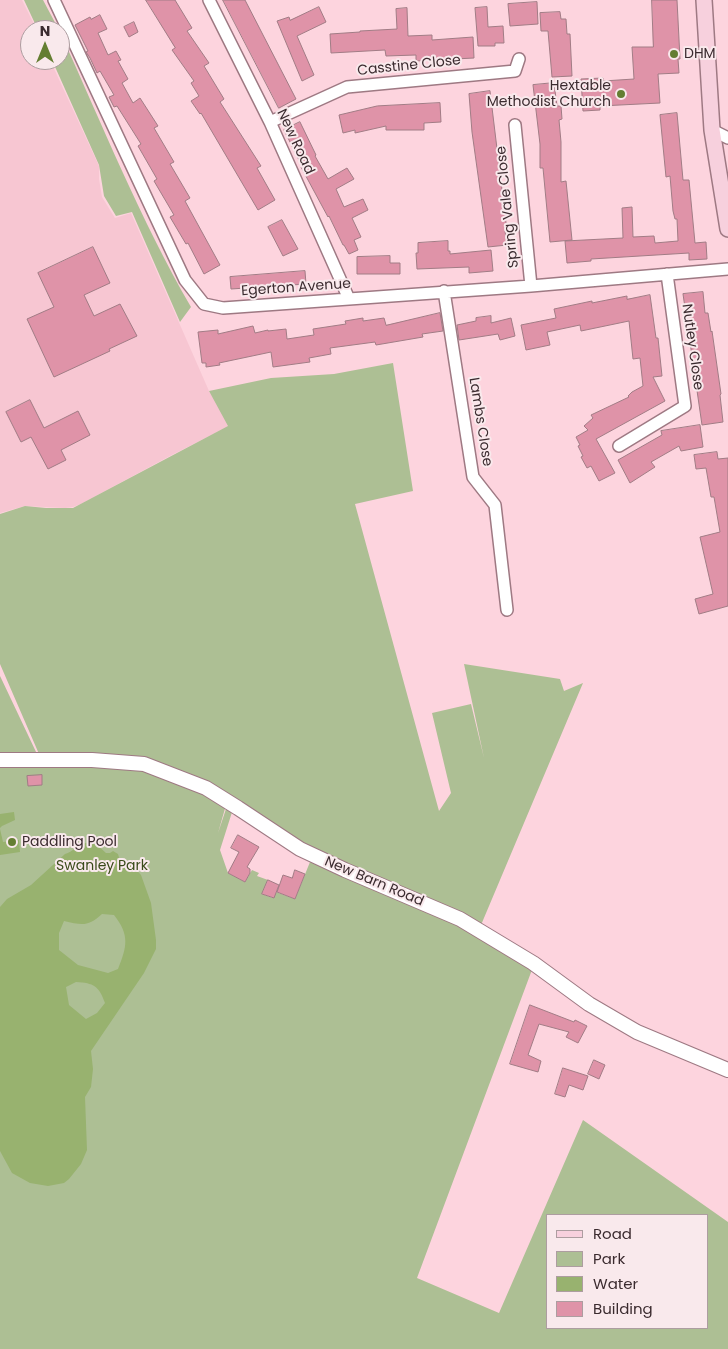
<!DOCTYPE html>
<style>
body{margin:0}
#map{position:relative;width:728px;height:1349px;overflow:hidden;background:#fdd4de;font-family:Poppins,sans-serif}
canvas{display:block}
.legend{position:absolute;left:546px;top:1214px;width:162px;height:115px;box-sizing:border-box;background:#f9e9ec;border:1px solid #ad9da0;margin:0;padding:6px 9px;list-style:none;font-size:15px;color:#3b2b2f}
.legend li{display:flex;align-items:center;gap:10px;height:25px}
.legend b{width:25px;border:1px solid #ad9da0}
.north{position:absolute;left:20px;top:20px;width:50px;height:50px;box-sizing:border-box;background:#f9e9ec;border:1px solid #ad9da0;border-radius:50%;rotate:0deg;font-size:14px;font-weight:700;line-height:20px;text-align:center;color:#3b2b2f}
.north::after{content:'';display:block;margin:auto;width:18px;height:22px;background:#647e32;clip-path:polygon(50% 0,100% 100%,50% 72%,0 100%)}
</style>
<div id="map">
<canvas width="728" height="1349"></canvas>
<ul class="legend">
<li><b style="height:6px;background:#f7d0dd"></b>Road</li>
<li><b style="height:14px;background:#adbf94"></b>Park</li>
<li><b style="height:14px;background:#98b26f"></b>Water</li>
<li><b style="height:14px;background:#df93a8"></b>Building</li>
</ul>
<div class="north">N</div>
</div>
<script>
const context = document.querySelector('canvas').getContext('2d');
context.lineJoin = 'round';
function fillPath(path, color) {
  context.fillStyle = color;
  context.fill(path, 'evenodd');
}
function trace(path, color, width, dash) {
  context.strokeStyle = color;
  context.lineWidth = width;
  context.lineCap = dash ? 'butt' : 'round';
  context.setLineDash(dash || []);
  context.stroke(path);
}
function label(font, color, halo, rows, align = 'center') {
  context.font = font + ' Poppins,sans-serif';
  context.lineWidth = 4;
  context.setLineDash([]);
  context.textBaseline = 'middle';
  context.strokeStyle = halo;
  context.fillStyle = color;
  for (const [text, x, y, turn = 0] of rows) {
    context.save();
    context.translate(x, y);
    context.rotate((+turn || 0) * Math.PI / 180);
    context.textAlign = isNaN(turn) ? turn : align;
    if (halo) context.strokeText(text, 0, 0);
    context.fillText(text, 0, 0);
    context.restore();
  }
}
fillPath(new Path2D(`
 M0,0H22L37,30H30V60H50L99,166V179L102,197L115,218L131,213L209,391L231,425L168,457L81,504L73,507L65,508L25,506L0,513Z`), '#f7c6d2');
fillPath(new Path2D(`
 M24,0H43L59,30H38Z
 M60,32C102,124 140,219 191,307L180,322L132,212L116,216L104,196L99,165L52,60H60Z
 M393,363L413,491L355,504L439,811L451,793L432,713L471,704L484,758L464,664L560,679L564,691L583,683L481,925L326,857L176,771L39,754L0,664V514L25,506L46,508H73L228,426L209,391L271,378L334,374Z
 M0,676L1,678L37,754L0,755Z
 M94,763L146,770L207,794L226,805L218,833L227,806L233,809L220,850L228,873L245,882L252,870L259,873L257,876L268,880L262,894L273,898L276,892L295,899L310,862L465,925L533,967L417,1278L499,1313L583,1120L728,1222V1349H0V766ZM547,1215H707V1328H547Z`), '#adbf94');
fillPath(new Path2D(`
 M14,812L15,820L2,826L0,828V814Z
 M0,829L3,842L19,840L20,852L0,855Z
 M85,843L96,844L106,853H110L113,851L118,854L120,861L129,862L141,875L151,903L156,940V949L144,973L91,1051L93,1069L91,1087L85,1097L87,1150L81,1164L69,1179L64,1183L48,1186L30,1183L12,1173L0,1151V907L7,899L31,885L65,854C73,852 76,845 85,843ZM102,914L114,915C130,935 127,947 118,969L108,973L78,965L59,950V933L64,921C82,925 88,927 102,914ZM76,982C94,983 99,986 105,1003L97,1013L86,1019L69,1005L66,987Z`), '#98b26f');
const building = new Path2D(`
 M146,0H175L192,28L187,31L209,63L204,66L224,99L220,102L261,166L257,168L275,200L258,210L201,113L200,114L191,101L199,96L191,83L194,81L172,50L175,48Z
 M223,0H245L296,99L279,108Z
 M652,0H677L680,59H678L679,73L658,74L660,103L600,106V110L583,111L581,79L603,78V81L634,79L632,47H653Z
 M537,2L538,24L510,26L508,4Z
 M319,7L326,22L297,36L314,75L302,81L277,21L289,17L290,20Z
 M487,7L488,27L503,26L504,43H495V46H478L475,8Z
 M407,8L408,36L432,35V40L473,37L474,58L416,61V55L386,56L385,50L331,53L330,34L360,32V31L397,29L396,9Z
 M560,12L561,19H566L567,34H570L572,76L552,77L548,31H541L540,13Z
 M100,15L107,29L98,33L108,55L116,51L121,60L118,61L128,79L122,83L133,103L140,98L158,126L154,128L174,162L170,164L190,198L185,201L220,265L204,274L188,243L186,244L170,217L174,215L154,181L157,179L138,146L141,144L117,106L114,107L109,97L114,95L100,71L97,73L90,58L86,52L88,51L75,25L90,17L91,19Z
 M134,22L138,32L129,37L124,27Z
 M554,83L557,106H561L562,119L559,120L561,142V182L566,181L572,240L550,242L543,168H540V144L533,85Z
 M490,91L507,231H505L507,245L488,247L472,132L469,94Z
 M440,103L441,122L424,123V130H386V126L355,133V130L343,133L339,115L377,106Z
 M677,113L683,180H689L695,243L706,242L707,259L689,260V253L591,259V261L567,263L565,241L623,238L622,208L632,207L633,237L654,236L655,243L678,241L677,219H675L673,211L670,176L666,177L660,115Z
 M300,122L316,155L315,156L328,179L347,168L354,179L336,189L344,207L363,199L368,210L352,218L361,237L354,240L358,250L349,254L344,245H343L329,216L328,217L301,167L302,166L284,130Z
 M282,220L298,249L283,256L268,227Z
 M448,241V251H450V254L491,250L493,271L469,273V267L417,269L416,253H418V243Z
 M93,247L110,283L84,295L94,316L120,304L137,336L109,349L110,351L54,377L27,319L54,307L38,273Z
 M390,256V263H400V274H357V257Z
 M305,271L306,284L231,289L230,277Z
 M703,292L705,313H708L711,332L712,331L721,394L720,395L723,422L702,425L683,294Z
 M650,295L656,338H658L662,376L653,377L665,401L596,439L615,473L599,481L591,466L587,468L581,457L583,456L578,446L580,445L576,437L588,430L584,426L593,418L591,415L629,397L628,396L632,392L643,386L640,358L633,359L629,321L581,331L580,325L547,332L550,345L526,350L521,325L556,318L554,309L592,301V303L627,296V299Z
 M440,313L443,331L422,334L423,337L376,345L375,342L330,348L331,354L309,358L310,362L273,367L271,352L219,363L220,365L206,367V363H202L198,332L218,330V334L253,326L255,333L268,330V331L286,329L287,339L314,335L313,329L346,324L345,321L363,318V321L384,318L386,325Z
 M491,316V323L511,318L515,336L500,340L498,334L459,340L457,325L476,321V318Z
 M30,400L44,428L78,411L90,435L61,450L66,460L48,469L31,437L21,442L6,412Z
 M700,425L703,447L681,451L679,446L651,462L655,467L630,483L618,460L662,435L661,431Z
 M717,452L718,459L728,458V606L699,614L695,599L713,594L700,537L720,532L714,497H711L706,468L696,469L694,455Z
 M42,775V785L28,786L27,776Z
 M238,835L259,847L247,867L250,869V873L245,882L228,873L239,852L231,848Z
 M295,870L305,874L295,899L277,892L283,875L292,878Z
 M268,880L279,885L274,898L262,894Z
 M530,1005L574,1022L575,1020L587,1026L578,1043L566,1037L569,1032L539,1024L528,1055L541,1061L538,1072L510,1064Z
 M594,1060L605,1065L599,1079L588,1074Z
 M563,1068L588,1076L583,1090L569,1085L565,1097L555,1094Z`);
fillPath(building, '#df93a8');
trace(building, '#a17c85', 1);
const minor = new Path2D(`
 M54,0L185,280L204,304L223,308L531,286L728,269
 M209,0L270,122L349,299
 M270,122L347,87L515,71L519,59
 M515,125L531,286
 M712,130L728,138
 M444,291L473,477L495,505L507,610
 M619,446L685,406L667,274`);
const tertiary = new Path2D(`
 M0,760H92L144,764L206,788L238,808L300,849L345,870L460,919L533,963L589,1004L637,1032L728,1070`);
const secondary = new Path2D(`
 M704,0L712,130L728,229`);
trace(minor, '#9e7983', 14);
trace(tertiary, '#9e7983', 16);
trace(secondary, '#9e7983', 18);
trace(minor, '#fff', 11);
trace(tertiary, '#fff', 14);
trace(secondary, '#f7d0dd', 15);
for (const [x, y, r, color] of [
 [674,54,5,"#647e32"],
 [621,94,5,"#647e32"],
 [12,842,5,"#647e32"]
]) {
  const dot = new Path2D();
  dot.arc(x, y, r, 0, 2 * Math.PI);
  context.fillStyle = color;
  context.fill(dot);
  trace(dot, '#f9e9ec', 2);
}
label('14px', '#3b2b2f', '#f9e9ec', [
 ["DHM",684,54],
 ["Hextable",611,86,"right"],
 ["Methodist Church",611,102,"right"],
 ["Paddling Pool",22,842]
], 'left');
label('14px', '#3b2b2f', '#f9e9ec', [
 ["Casstine Close",409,66,-6],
 ["New Road",295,142,65],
 ["Spring Vale Close",508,207,-96],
 ["Egerton Avenue",296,288,-4],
 ["Nutley Close",692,347,82],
 ["Lambs Close",480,422,81],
 ["New Barn Road",374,882,23]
]);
label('14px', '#394a19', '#f9e9ec', [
 ["Swanley Park",102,866]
]);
</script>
